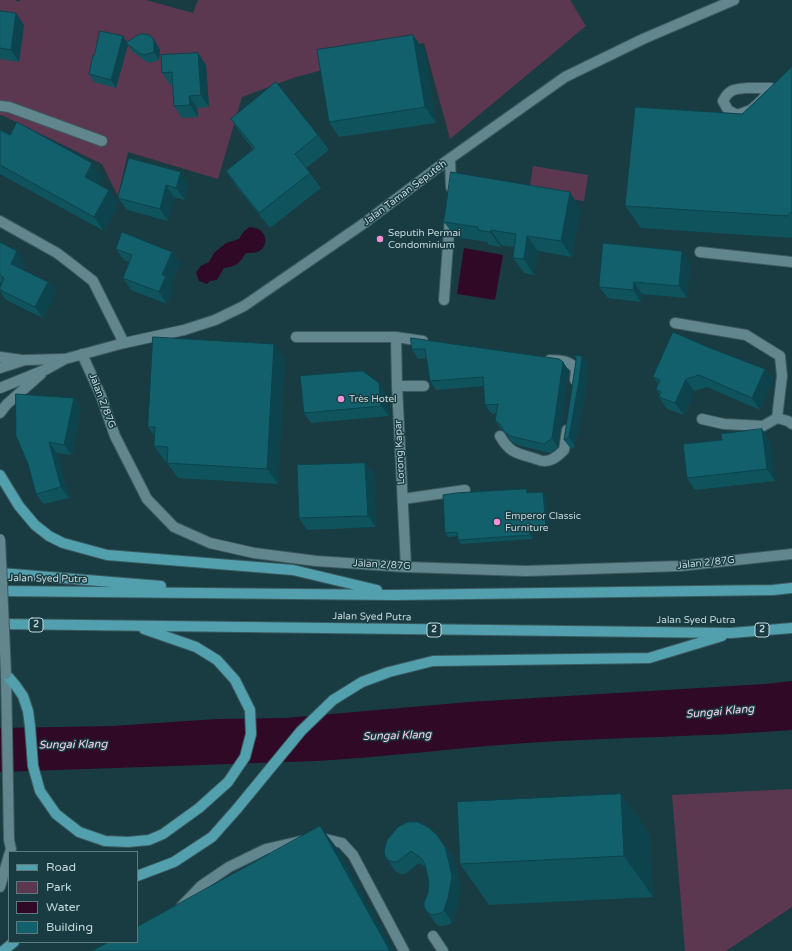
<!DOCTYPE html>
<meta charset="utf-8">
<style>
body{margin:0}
#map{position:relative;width:792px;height:951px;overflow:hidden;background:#193c43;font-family:"Varela Round",sans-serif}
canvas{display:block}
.legend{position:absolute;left:8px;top:851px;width:130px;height:92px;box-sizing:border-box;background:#193c43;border:1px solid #5d7a7f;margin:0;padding:5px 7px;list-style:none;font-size:12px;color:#c4d7da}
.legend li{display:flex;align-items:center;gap:8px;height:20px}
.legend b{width:20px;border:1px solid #5d7a7f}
</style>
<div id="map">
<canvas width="792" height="951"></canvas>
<ul class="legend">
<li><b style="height:5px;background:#52a0ae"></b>Road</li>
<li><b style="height:11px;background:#5c3750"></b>Park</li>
<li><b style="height:11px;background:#2f0925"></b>Water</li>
<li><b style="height:11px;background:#12606c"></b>Building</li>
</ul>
</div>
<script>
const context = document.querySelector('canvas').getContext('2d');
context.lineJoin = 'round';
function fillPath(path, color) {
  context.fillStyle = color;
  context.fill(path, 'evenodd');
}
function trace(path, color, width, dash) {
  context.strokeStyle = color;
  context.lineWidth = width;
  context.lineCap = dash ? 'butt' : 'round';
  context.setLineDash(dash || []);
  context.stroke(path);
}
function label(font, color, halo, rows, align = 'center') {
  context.font = font + ' "Varela Round",sans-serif';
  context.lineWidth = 3;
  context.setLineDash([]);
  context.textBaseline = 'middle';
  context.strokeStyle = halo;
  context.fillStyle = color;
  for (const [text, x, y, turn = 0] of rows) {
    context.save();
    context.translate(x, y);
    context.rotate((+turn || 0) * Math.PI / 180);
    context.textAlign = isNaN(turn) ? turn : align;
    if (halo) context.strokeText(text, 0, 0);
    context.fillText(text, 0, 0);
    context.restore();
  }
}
fillPath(new Path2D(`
 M0,0H15L19,2L20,0H146L193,13L198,0H570L586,26L450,139L424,43L296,77L242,97L218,179L128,152L118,196L102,164L2,115H0Z
 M533,166L588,175L584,201L529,193Z
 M792,789V907L726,951H685L672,795Z`), '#5c3750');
fillPath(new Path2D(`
 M250,227C254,228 257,228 260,230C266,234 268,244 261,250C257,253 251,253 246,253C238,265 237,266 224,268L217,280L210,281L207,284L199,281L196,272L201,266L209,262L214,253L226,243L239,239L244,231Z
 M464,248L503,255L495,300L457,294Z
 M792,681V730C704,737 615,737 526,743C456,748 386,757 316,761L0,772V728L113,726L216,719L285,718L469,702L765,684Z`), '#2f0925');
const lane = new Path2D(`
 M747,88H771L762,100L751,110L737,115L728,110L723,101C729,89 735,89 747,88Z
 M0,106L9,107L102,141
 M450,159L451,187
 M444,300L450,217
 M675,323L746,335L780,356L782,376L777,418
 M296,337H396L423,341
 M396,337L397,386L406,567
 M550,360C561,361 569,360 576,369L575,380
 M397,386H424
 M702,419L724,424L763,426L777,418L788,421L792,424
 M500,436C509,452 516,453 533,458C537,459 542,462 545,461C553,461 559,455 564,450L567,430
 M403,499L465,490
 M319,840L325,839L342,843L353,855L404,951
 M181,907L201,886L229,867L266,849L301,841
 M433,936L443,951`);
const street = new Path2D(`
 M0,221L57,253L74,266L93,281L124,343
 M700,252L792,262
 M82,354L101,396L115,436L147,499L174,527L210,543L254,553L316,561L406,567L526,571L680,566L792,554`);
const secondary = new Path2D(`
 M0,357L22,360
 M0,368L25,360L63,359
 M0,388L47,369L65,359L124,343L184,330L215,320L244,306L363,224L445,162L565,77L643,39L734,0
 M0,413L7,404L41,374
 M6,674L9,840L11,849L10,852
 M0,887L9,855`);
const primary = new Path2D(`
 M0,475L19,506L35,525L49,536L63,543L107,555L293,570L377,590
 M0,573L161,586
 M0,591L395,595L773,590L792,588
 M0,624L731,633L792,628
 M6,674L16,686L23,696L28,711L30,726L33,766L40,791L56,814L79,832L105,841L128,842L149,840L163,834L199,808L228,782L245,757L251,734L250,710L235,680L217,660L196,647L144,629
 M137,876L174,862L212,837L236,810L301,731L333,700L362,682L389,672L433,661L649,658L722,636
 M3,951L14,942`);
trace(lane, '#3b595e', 12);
trace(street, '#3b595e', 12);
trace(secondary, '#3b595e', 12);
trace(primary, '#3b595e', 12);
trace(lane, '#62868d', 10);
trace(street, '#62868d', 10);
trace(secondary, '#62868d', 10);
trace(primary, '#52a0ae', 10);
const secondaryBridge = new Path2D(`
 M0,539L6,674`);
trace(secondaryBridge, '#3b595e', 12, []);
trace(secondaryBridge, '#62868d', 10);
fillPath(new Path2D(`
 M0,11L16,13L24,25L19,62L0,59Z
 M413,35L424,51L436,123L339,137L329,122Z
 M127,43L158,46L160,50L159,60L150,63L145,61L132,51L128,45L116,88L94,82L89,74L94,56Z
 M198,53L206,65L209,107L197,108L198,117L182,118L174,106L173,85H170L162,73Z
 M792,67V238L641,228L625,206L742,114Z
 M231,119L318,135L329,150L306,168L321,188L270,228L236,186L226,171L253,149L241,134Z
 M0,130L10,135L102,178L98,184L119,204L104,231L0,174Z
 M129,158L189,184L185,200L174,197L168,221L127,210L118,198Z
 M580,208L572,257L538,251L534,275L524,273L513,258L514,247L501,245V247L489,245L487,242L455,237L444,222Z
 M0,242L25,262L22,269L48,282L56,292L43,318L6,300L0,291V287L2,283H0Z
 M116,249L180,263L171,285L174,288L167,304L131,290L123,278L129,262L124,260Z
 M690,263L687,298L642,294L641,302L608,298L599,287Z
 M411,338L563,362L569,371L558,447L551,453L517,445L511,441L505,432L502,430L495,421L496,413L492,414L485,405L484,386L436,390L430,381L426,358L418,359L412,349Z
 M274,344L285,360L278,484L178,478L167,463V461H165L154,446V435L148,427Z
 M710,348L765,369L773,380L760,410L707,387L694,391L684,415L667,409L659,397L660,395L656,389L658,384L653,377Z
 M582,356L588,365L586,390L575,446L571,449L564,440Z
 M386,393L389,416L311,423L304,413Z
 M74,398L81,408L72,455L57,453L69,498L44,504L36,494L28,464Z
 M770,441L775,481L695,490L687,478Z
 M365,463L374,474L376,527L307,530L299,518Z
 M529,492L546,496L549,531L532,532L533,539L461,544L458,540V536L448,537L445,533Z
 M621,794L650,835L653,897L489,905L460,864Z
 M398,827L446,847L453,858L458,874L460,888L457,910L452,922L449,925L440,926L436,924L424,907L428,893L429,882L426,867L419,863L405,874H401L396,872L385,856Z`), '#0f535d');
fillPath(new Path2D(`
 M16,13L24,25L19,62L11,50Z
 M413,35L424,51L436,123L425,107Z
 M123,36L128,44L126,43L128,45L116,88L111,80Z
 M153,38L158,46L160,50L159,60L154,52Z
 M198,53L206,65L209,107L201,95Z
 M189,96L197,108L198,117L190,105Z
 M92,163L102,178L95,191L85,177Z
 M181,172L189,184L185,200L176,188Z
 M166,185L174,197L168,221L160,209Z
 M109,190L119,204L104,231L94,217Z
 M570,192L580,208L572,257L561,241Z
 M491,230L501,245V247L490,232Z
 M527,236L538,251L534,275L524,259Z
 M17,251L25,262L19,275L11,264Z
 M682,251L690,263L687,298L679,286Z
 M172,252L180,263L171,285L174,288L167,304L159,292L162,275Z
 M48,282L56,292L43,318L35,307Z
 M634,282L642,294L641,302L633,290Z
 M274,344L285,360L278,484L267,469Z
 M582,356L588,365L586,390L575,446L569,437Z
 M563,362L569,371L558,447L552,438Z
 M765,369L773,380L760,410L752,398Z
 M686,379L694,391L684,415L675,403Z
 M379,383L386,393L389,416L381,406Z
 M74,398L81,408L72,455L64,445Z
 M762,429L770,441L775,481L767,469Z
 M49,442L57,453L69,498L61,487Z
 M365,463L374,474L376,527L368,516Z
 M543,492L546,496L549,531L546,527Z
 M529,528L532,532L533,539L530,535Z
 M621,794L650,835L653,897L624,856Z
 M321,827L337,848L394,951H390Z
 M437,835L453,858L458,874L460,888L457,910L452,922L444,910Z`), '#0d434c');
const building = new Path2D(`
 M0,11L16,13L11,50L0,48Z
 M100,31L123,36L111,80L89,74L93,55L94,56Z
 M140,34H145L149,35L153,38L154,42V52L144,55L139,53L126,43Z
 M413,35L425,107L329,122L317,50Z
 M198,53L201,95L189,96L190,105L174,106L172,72L162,73L161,55Z
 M792,67V212L787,216L625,206L635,107L742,114Z
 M276,82L318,135L295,154L310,173L259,213L226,171L255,148L231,119Z
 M17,122L92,163L85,177L109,190L94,217L0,165V130L10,135Z
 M129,158L181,172L176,188L166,185L160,209L118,198Z
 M451,172L570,192L561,241L527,236L524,259L513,258L516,234L491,230L490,232L478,230V227L444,222Z
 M122,232L172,252L162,275L166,276L159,292L123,278L132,255L116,249Z
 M0,242L17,251L11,264L48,282L35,307L0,290V287L4,278L0,275Z
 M603,243L682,251L679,286L634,282L633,290L599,287Z
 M673,332L710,348L765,369L752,398L699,375L686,379L675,403L659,397L661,392L656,389L660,380L653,377Z
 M153,337L274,344L267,469L167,463L168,447L154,446L155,427H148Z
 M411,338L559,359L563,362L552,438L544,444L510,436L505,432L499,423L495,421L498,404L485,405L483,377L430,381L425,349H412Z
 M574,355L582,356L579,381L569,437L564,440L576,361V358Z
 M363,371L379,383L381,406L304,413L300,376Z
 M16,394L74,398L64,445L49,442L61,487L36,494L28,464L16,436Z
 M762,429L767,469L687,478L683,444L722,440L721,434Z
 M365,463L368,516L299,518L297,465Z
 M526,489L527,493L543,492L546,527L529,528L530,535L458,540L457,532L445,533L443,495L456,493Z
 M621,794L624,856L460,864L457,802Z
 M408,822H418L428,827L437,835L445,847L449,862L452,877L448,898L444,910L441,913L432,915L427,912L424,907V902L428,893L429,882L425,864L421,858L411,851L397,862H393L388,860L385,856L384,851L387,840L398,827Z
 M320,826L321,827L390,951H92L109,942H137V927Z`);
fillPath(building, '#12606c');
trace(building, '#0d434c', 1);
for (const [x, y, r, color] of [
 [380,239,4,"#f491d4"],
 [341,399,4,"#f491d4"],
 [497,522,4,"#f491d4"]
]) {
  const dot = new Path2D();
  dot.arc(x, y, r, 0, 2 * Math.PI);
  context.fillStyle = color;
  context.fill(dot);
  trace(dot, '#193c43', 1.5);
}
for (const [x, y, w] of [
 [36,625,14],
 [434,630,14],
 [762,630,14]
]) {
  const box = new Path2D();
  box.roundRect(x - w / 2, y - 7, w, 14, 3);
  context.fillStyle = '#193c43';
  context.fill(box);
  trace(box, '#c4d7da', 1);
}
label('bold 9px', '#c4d7da', null, [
 ["2",36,625],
 ["2",434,630],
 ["2",762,630]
]);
label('10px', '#c4d7da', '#193c43', [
 ["Jalan Taman Seputeh",405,193,-37],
 ["Jalan 2/87G",102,401,69],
 ["Lorong Kapar",400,452,-93],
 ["Jalan 2/87G",706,563,-6],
 ["Jalan 2/87G",382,565,3],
 ["Jalan Syed Putra",48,579,1],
 ["Jalan Syed Putra",372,617,1],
 ["Jalan Syed Putra",696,620]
]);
label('10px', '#c4d7da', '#193c43', [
 ["Seputih Permai",388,233],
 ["Condominium",388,245],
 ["Très Hotel",349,399],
 ["Emperor Classic",505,516],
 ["Furniture",505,528]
], 'left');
label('italic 11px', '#fcd0ec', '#193c43', [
 ["Sungai Klang",720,712,-5],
 ["Sungai Klang",397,736,-2],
 ["Sungai Klang",73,745,-1]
]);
</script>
